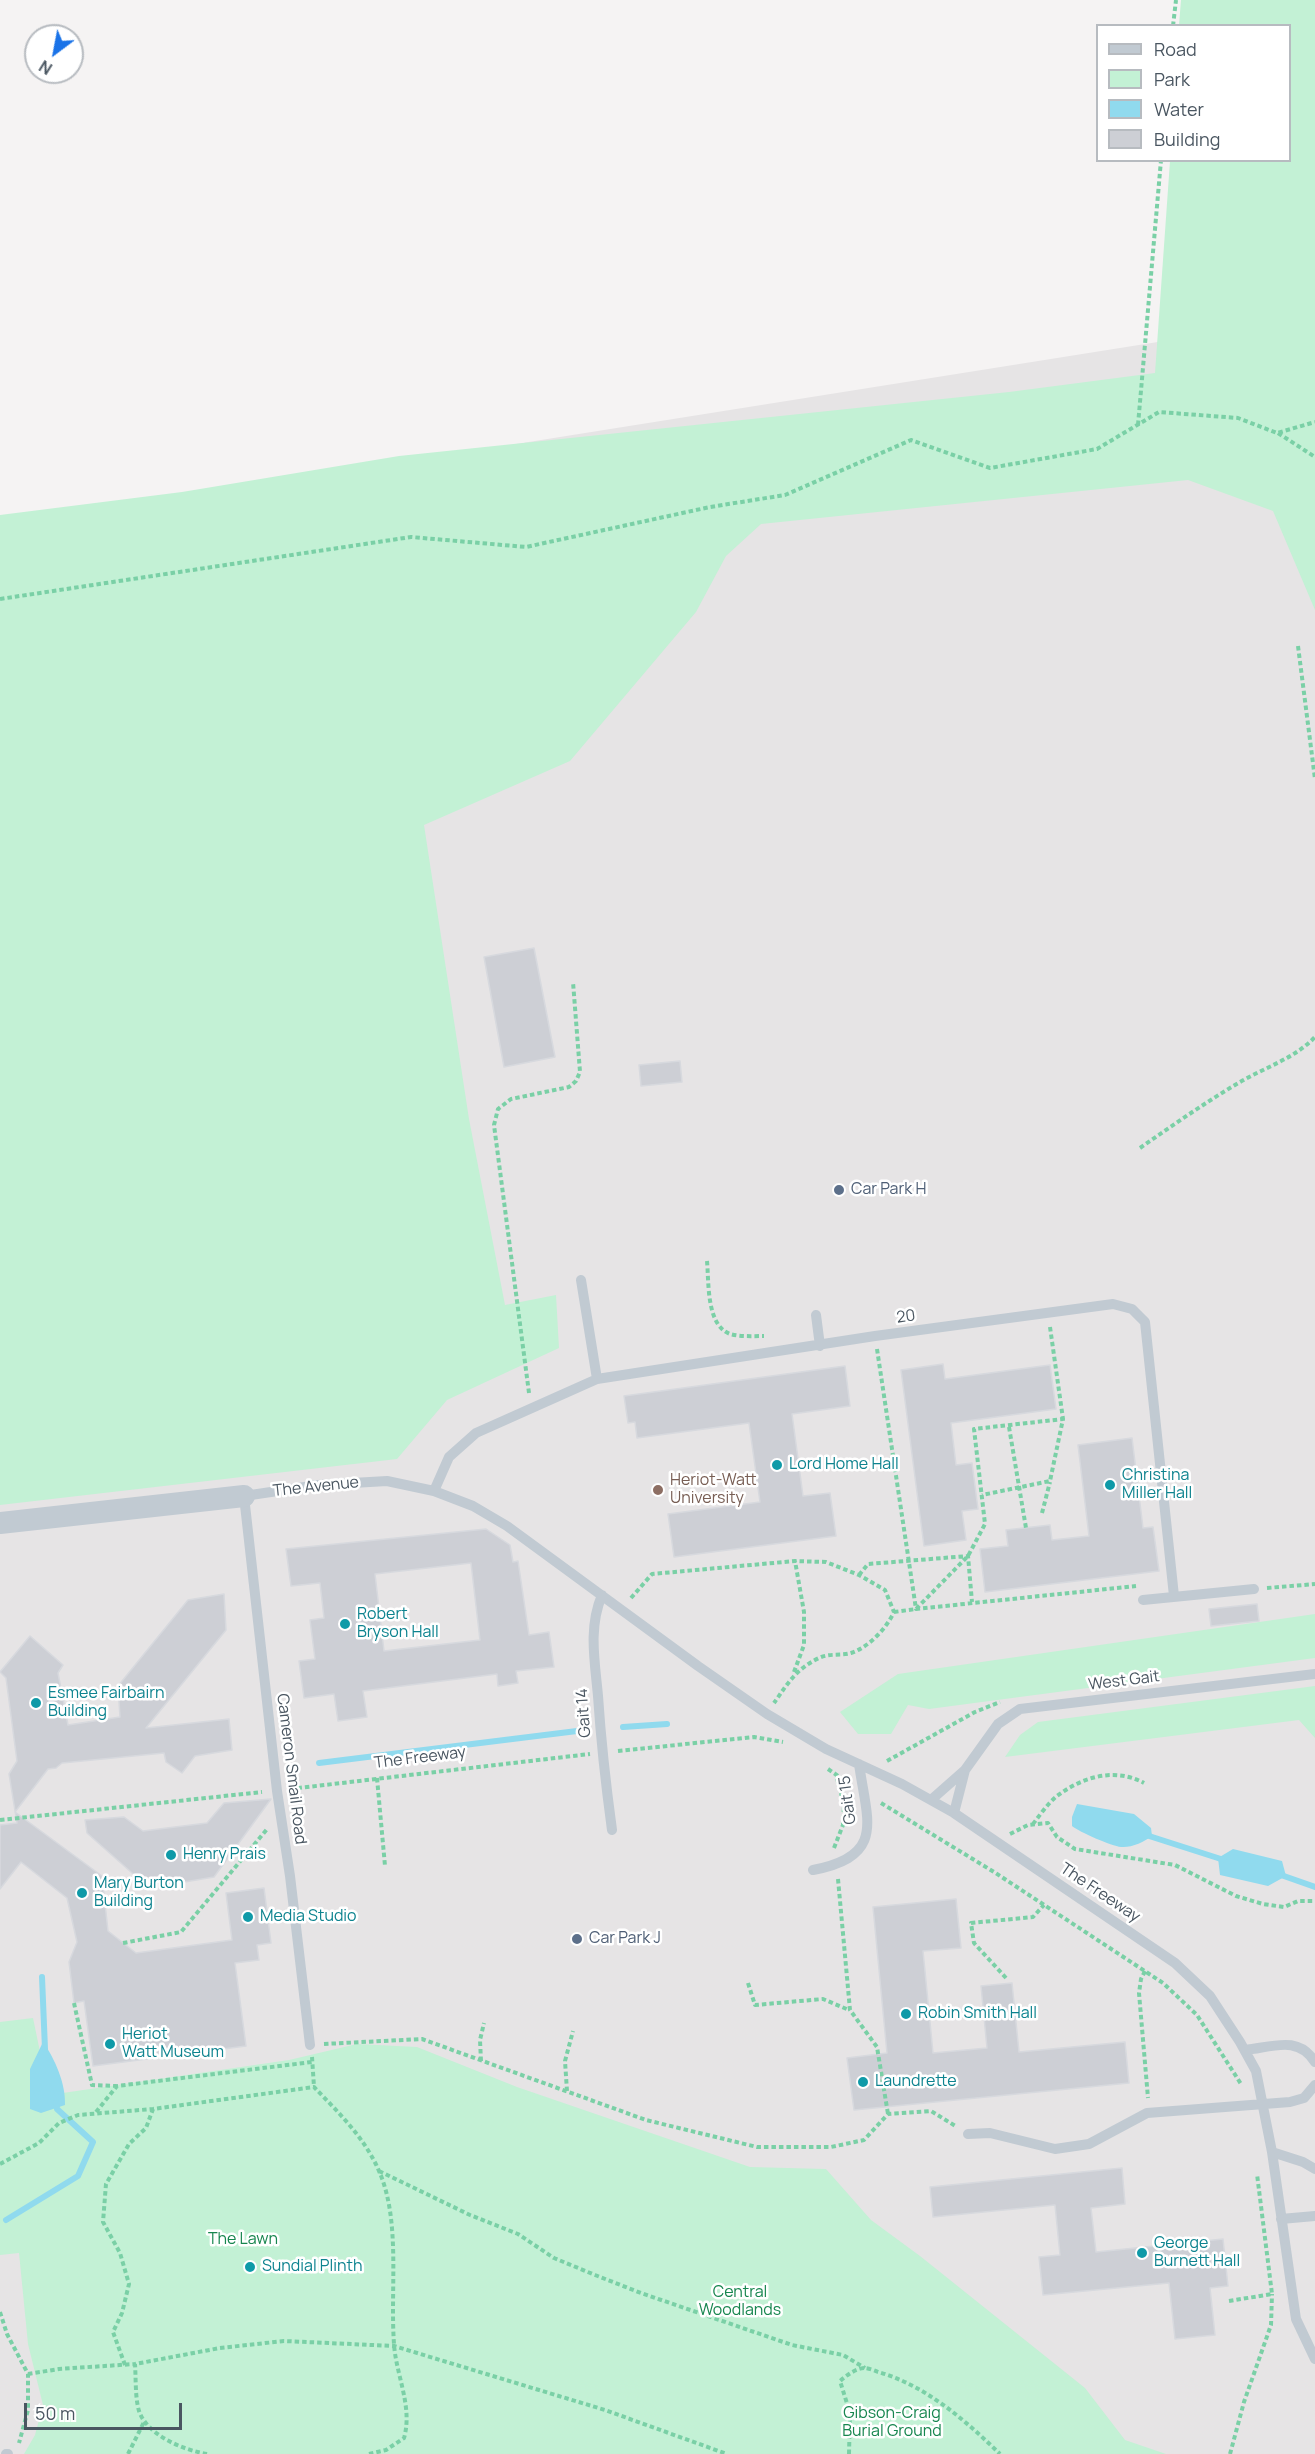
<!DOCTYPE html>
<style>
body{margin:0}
#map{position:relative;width:1315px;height:2454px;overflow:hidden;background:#f5f3f3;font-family:Manrope,sans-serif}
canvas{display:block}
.legend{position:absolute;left:1096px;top:24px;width:195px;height:138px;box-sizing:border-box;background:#fff;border:2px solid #b7bbc0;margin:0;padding:8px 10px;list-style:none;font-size:18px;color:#4a5661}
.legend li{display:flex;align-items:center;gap:12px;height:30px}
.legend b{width:30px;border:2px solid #b7bbc0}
.north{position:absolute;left:24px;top:24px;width:60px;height:60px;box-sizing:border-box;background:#fff;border:2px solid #b7bbc0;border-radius:50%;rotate:212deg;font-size:16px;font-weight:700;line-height:24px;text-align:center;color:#4a5661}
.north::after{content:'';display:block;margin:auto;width:21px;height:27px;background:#1a73e8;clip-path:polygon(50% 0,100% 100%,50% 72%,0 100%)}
.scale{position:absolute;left:24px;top:2403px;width:158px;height:27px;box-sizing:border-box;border:3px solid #4a5661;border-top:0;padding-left:8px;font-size:18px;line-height:21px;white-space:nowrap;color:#4a5661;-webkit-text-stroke:4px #fff;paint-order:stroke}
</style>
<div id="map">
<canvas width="1315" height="2454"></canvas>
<ul class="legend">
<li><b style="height:8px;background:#c1cad2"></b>Road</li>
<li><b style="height:16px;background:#c3f1d5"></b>Park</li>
<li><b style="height:16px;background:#90daee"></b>Water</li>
<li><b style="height:16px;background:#cdcfd5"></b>Building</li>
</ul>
<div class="north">N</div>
<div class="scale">50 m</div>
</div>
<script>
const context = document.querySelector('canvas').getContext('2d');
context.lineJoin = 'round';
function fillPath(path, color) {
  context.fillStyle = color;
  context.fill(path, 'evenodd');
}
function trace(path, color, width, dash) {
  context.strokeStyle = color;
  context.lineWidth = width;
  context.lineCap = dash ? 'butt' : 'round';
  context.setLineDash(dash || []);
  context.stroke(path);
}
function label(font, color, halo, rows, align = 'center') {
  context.font = font + ' Manrope,sans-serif';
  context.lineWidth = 5;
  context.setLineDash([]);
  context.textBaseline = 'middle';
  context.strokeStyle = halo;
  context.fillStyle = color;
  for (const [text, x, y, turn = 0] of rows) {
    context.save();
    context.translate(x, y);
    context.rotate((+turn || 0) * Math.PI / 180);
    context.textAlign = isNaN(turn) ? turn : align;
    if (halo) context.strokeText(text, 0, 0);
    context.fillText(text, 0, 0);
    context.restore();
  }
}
fillPath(new Path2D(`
 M1315,317V2454H0V526Z`), '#e6e4e5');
fillPath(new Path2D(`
 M1181,0H1315V610L1273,511L1188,480L761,524L726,556L696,612L570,761L424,825L469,1119L505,1305L556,1295L559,1348L447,1400L397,1459L0,1505V515L182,492L399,456L1009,392L1155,373L1170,161L1290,160V26L1179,25Z
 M1315,1614V1658L929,1709L908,1705L891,1734H858L840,1712L898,1674Z
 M1315,1686V1738L1299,1720L1005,1757L1020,1735L1038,1722Z
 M33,2018L49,2095L289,2060L357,2044L417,2047L517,2087L750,2167L826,2169L871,2220L920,2256L1085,2388L1125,2440L1166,2454H24L35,2435L43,2405L28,2344L19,2253L0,2255V2022Z`), '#c3f1d5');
fillPath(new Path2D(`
 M1077,1804L1134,1814L1151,1828L1152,1836C1144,1842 1131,1848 1121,1847C1112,1846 1079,1832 1072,1826V1817Z
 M1233,1849L1282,1861L1286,1876L1268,1886L1220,1875L1218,1858Z
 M43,2042C55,2059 66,2084 65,2105L41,2113L30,2109V2069Z`), '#90daee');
trace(new Path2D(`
 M623,1727L667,1724
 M319,1763L577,1731
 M1146,1835L1224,1860
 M1281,1875L1315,1887
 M42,1977L45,2049
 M6,2220L78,2176L93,2142L57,2109L56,2103`), '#90daee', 6);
const building = new Path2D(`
 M534,948L555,1057L504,1067L484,957Z
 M680,1061L682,1082L641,1086L639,1065Z
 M943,1364L945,1379L1050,1365L1056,1409L951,1423L956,1465L972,1463L978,1509L962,1511L966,1540L924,1546L901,1370Z
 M845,1366L850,1406L792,1414L803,1496L830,1493L836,1536L674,1557L668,1514L760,1502L749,1423L637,1438L635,1422L628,1423L624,1396Z
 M1132,1438L1143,1528L1153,1527L1159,1571L985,1592L980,1549L1008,1546L1006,1530L1050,1525L1052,1540L1089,1536L1078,1445Z
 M486,1529L510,1545L513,1562L518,1561L529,1635L549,1632L554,1667L516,1671L518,1683L498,1686L497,1674L363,1691L367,1717L338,1721L334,1694L304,1698L299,1661L315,1659L310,1620L324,1618L320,1583L291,1586L286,1549ZM471,1563L480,1640L384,1651L375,1574Z
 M224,1594L226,1630L146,1728L229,1719L232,1750L195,1756L182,1773L166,1762L164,1753L62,1763L56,1768L48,1769L15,1812L102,1876L108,1931L136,1953L232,1940L226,1893L264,1888L271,1943L257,1945L259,1960L235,1963L246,2046L93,2066L84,2001L74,2003L69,1962L77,1942L67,1898L21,1862L0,1889V1825L17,1823L9,1774L17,1761L6,1678L0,1672L30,1636L63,1665L58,1673L68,1725L120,1717L118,1686L188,1600Z
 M1257,1604L1259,1621L1211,1626L1209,1609Z
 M271,1799L214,1877L149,1888L87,1833L85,1820L124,1817L143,1831L207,1823L224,1803Z
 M956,1899L961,1948L923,1951L933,2053L987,2048L981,1986L1012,1983L1019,2052L1125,2042L1129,2083L854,2110L847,2058L887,2053L873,1907Z
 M1122,2168L1125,2204L1091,2208L1096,2252L1223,2239L1228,2286L1210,2288L1215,2335L1175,2339L1169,2283L1043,2295L1039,2257L1060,2255L1055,2205L933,2217L930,2187Z`);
fillPath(building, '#cdcfd5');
trace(building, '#d7d9de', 1.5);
trace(new Path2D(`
 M1173,26L1176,0
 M1138,425L1161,160
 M1278,433L1315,457
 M0,599L411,537L526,547L710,507L785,495L911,440L990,468L1097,449L1159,412L1238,418L1277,433L1315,422
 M1298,646L1315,779
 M1140,1148C1173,1125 1206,1102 1240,1082C1266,1067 1295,1058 1315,1037
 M707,1261C709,1282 706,1325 730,1334C740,1337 754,1336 764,1336
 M1050,1327L1063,1419
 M877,1349L916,1609L1136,1586
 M529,1393L494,1125L498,1109L511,1099L569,1087L576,1081L580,1072L573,982
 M1009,1427L1026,1528
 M1042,1513L1050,1482
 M859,1575L868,1564L968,1556L972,1602
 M1267,1588L1315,1584
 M631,1598L652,1574L795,1561L826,1562L859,1575L885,1590L894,1612C886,1629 869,1647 851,1653C841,1656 829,1653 819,1658C796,1669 788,1683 774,1703
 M894,1612L916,1609L968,1556L985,1524L974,1429L1063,1419L1050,1481L982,1495
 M794,1672L804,1645V1612L795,1561
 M618,1751L754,1737L783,1742
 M887,1761L975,1712L1000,1702
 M828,1769L847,1782
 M377,1778L385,1866
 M290,1789L590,1754
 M881,1803L994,1872L1163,1983L1197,2015L1241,2084
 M0,1820L262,1792
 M1033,1824C1040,1815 1048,1803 1057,1796C1082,1777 1115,1767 1144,1783
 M1010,1834L1028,1825L1048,1823L1057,1837L1075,1849L1175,1865L1236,1896L1263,1904L1284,1907L1298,1901H1315
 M834,1848L843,1825L844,1805L836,1774
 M838,1879L850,2010L877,2047L888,2114
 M123,1943L181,1932L268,1828
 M1145,1971L1141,1979L1139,1993L1148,2098
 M1006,1978L974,1943L971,1923L1033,1917L1044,1905
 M748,1983L755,2005L823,1999L849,2010
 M74,2003L92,2085L116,2086
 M324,2044L422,2039L646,2120L757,2147H831L864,2140L888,2114L931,2111L957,2127
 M312,2057L314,2087
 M481,2061L480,2040L484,2023
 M567,2091L565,2061L573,2031
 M96,2112L117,2086L312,2062
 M0,2164L39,2143L59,2123L78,2115L153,2109L314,2087C338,2112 365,2138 379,2171C401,2221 390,2289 394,2344C396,2375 413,2407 404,2438L386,2450L369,2454
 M379,2171L470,2215L518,2234L554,2258L595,2275L641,2293L792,2345L843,2355L865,2368
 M1229,2301L1272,2294L1257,2174
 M0,2312L7,2334L28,2374V2410L19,2443
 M125,2365L113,2332L122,2313L129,2284L120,2253L103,2222L106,2184L129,2144L146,2128L153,2109
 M28,2374L59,2369L135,2364
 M128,2454L144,2422
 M207,2454C183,2450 147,2435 139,2411C135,2397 136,2379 135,2364L220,2348L284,2341L394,2346L605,2410L727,2454
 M849,2454L850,2413L840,2381C847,2375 855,2369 864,2368C868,2368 874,2370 878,2372C925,2385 965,2420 1000,2454
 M1230,2454L1244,2402L1271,2325L1272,2294`), '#7ad0a6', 4, [4.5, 3]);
trace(new Path2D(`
 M581,1280L597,1379
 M816,1315L820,1346
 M434,1491L449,1457L476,1433L597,1379L875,1336L1113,1304L1132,1309L1145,1322L1174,1596
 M602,1595C588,1628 595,1662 598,1696C601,1741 606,1786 612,1830
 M1143,1600L1254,1589
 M931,1800L965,1770L998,1724L1020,1709L1315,1674
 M954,1813L965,1770
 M813,1870C886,1856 867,1821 859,1764
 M310,2045L290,1876L277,1791L244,1496L318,1485L387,1481L434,1491L473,1506L507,1526L698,1666L767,1714L826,1749L902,1784L954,1813L1175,1963L1210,1996L1240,2042L1256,2071L1272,2152L1296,2319L1315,2359
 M1245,2050C1273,2047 1298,2035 1315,2062
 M968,2134L990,2133L1055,2149L1089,2144L1147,2113L1290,2102L1304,2098L1315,2085
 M1272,2152L1303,2162L1315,2169
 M1281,2219L1315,2216
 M6,2454H8`), '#c1cad2', 10);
trace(new Path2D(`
 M0,1523L244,1496`), '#c1cad2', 22);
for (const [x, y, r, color] of [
 [839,1190,6,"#5c6f8a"],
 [777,1465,6,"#0f9aa8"],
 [1110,1485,6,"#0f9aa8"],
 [658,1490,6,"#8d6e63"],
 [345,1624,6,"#0f9aa8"],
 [36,1703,6,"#0f9aa8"],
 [171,1855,6,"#0f9aa8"],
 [82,1893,6,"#0f9aa8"],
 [248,1917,6,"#0f9aa8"],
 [577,1939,6,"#5c6f8a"],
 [906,2014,6,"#0f9aa8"],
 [110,2044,6,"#0f9aa8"],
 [863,2082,6,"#0f9aa8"],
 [1142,2253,6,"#0f9aa8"],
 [250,2267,6,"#0f9aa8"]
]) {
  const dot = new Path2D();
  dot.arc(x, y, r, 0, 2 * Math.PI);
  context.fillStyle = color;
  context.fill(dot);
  trace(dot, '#fff', 2);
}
label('16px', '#4e5e75', '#fff', [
 ["Car Park H",851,1190],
 ["Car Park J",589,1939]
], 'left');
label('16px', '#4a5661', '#fff', [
 ["20",906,1317,-8],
 ["The Avenue",316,1487,-6],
 ["West Gait",1124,1681,-7],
 ["Gait 14",584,1713,-94],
 ["The Freeway",420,1758,-7],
 ["Cameron Smail Road",291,1769,83],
 ["Gait 15",848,1800,-97],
 ["The Freeway",1100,1893,34]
]);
label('16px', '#0d838f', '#fff', [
 ["Lord Home Hall",789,1465],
 ["Christina",1122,1476],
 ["Miller Hall",1122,1494],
 ["Robert",357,1615],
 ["Bryson Hall",357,1633],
 ["Esmee Fairbairn",48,1694],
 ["Building",48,1712],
 ["Henry Prais",183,1855],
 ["Mary Burton",94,1884],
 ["Building",94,1902],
 ["Media Studio",260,1917],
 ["Robin Smith Hall",918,2014],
 ["Heriot",122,2035],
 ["Watt Museum",122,2053],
 ["Laundrette",875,2082],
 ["George",1154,2244],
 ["Burnett Hall",1154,2262],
 ["Sundial Plinth",262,2267]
], 'left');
label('16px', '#785e54', '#fff', [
 ["Heriot-Watt",670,1481],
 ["University",670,1499]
], 'left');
label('16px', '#17864f', '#fff', [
 ["The Lawn",243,2240],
 ["Central",740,2293],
 ["Woodlands",740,2311],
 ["Gibson-Craig",892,2414],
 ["Burial Ground",892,2432]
]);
</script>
